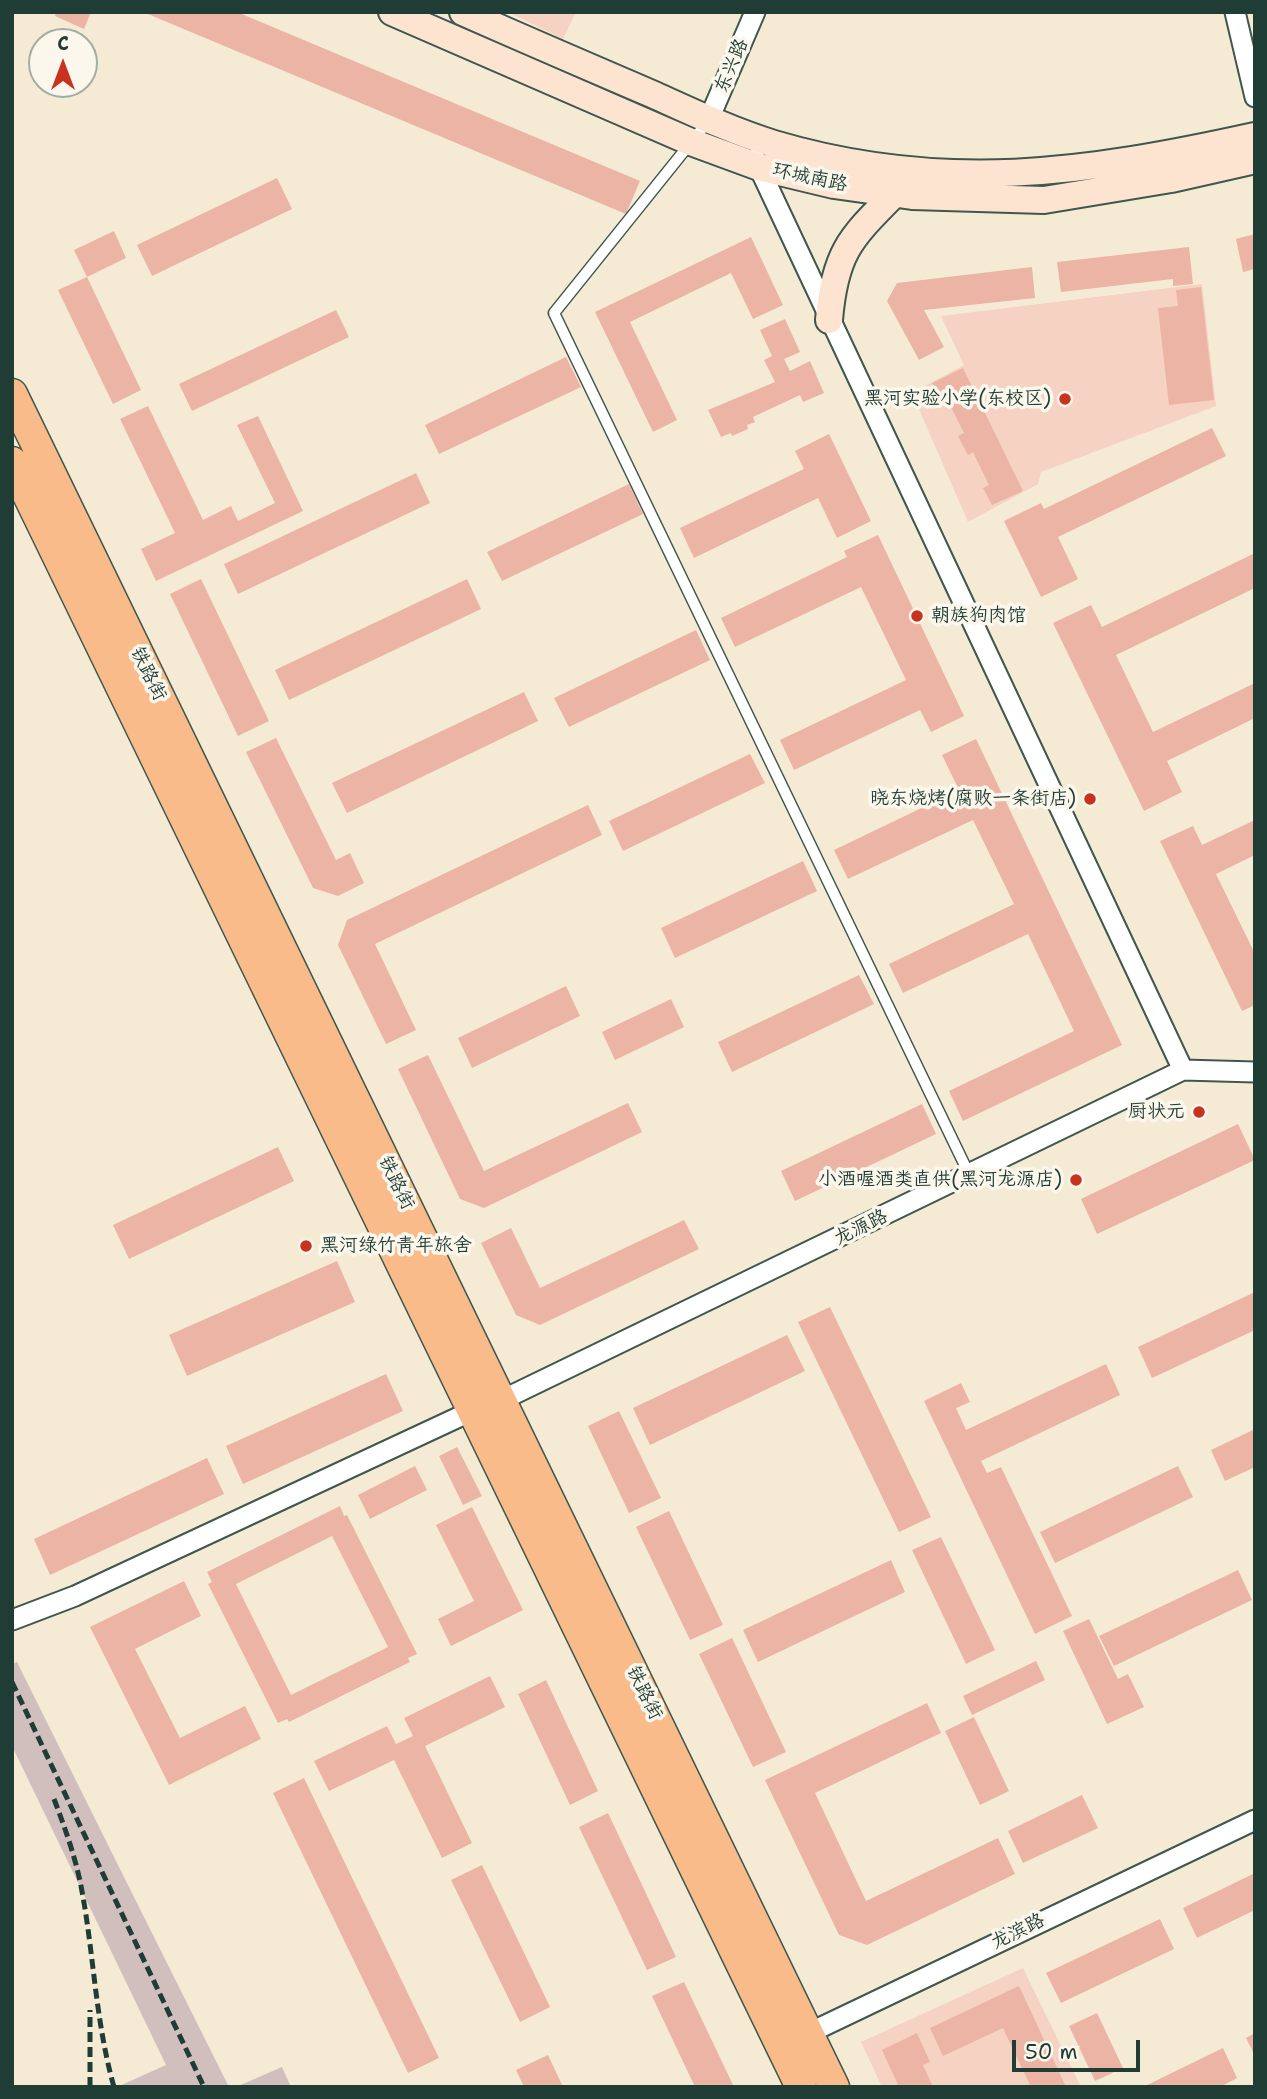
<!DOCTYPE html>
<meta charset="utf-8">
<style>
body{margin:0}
#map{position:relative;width:1267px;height:2099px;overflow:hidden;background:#f5ebd5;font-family:"Shantell Sans",sans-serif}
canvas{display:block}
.frame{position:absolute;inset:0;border:14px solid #1f3d34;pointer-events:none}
.north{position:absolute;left:28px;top:28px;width:70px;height:70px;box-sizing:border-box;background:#fbf7ec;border:2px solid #a3ada2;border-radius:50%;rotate:0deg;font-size:19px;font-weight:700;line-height:28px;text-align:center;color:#1f3d34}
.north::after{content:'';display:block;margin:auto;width:24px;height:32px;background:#c8321e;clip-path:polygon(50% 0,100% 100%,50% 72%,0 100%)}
.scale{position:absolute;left:1012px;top:2040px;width:128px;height:32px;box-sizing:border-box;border:4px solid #1f3d34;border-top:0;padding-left:9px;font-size:21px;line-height:24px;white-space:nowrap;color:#1f3d34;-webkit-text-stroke:5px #fbf7ec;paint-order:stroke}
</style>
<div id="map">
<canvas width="1267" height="2099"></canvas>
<div class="frame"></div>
<div class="north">С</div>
<div class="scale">50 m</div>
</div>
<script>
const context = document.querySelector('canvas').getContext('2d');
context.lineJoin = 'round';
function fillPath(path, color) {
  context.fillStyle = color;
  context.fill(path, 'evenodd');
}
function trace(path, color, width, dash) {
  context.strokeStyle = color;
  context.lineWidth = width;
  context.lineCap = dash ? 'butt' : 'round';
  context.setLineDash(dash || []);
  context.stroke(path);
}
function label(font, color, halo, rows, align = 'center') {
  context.font = font + ' "Shantell Sans","LXGW WenKai TC",sans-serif';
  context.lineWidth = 7;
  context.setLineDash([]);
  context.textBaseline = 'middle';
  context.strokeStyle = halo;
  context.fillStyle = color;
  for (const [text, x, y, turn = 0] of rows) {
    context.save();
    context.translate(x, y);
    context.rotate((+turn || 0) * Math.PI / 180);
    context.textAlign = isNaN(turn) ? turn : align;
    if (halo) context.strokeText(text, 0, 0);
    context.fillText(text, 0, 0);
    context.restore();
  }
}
fillPath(new Path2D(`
 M508,12H576L563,39Z
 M1202,284L1216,406L1041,472L1038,484L968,522L912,393L964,365L941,316Z
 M1023,1968L1081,2087H882L861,2042Z`), '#f5d2c2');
fillPath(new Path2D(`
 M17,1662L116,1861L229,2087H117L166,2065L12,1746V1664Z
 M282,2067L291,2087H236Z`), '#d1bfbd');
fillPath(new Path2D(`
 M56,12H91L84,29L55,16Z
 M143,12H237L640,181L626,214Z
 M277,178L292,209L152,276L137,245Z
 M114,231L126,258L87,277L74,250Z
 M1255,234V269L1243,272L1236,239Z
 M751,237L783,305L753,319L731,273L630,322L677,420L653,432L595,312Z
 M1189,247L1193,284L1173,286V279L1061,292L1057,262Z
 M1032,267L1035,298L924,310L944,347L919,360L887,301L897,283Z
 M87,277L141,390L113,404L58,290Z
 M1201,287L1214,400L1169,405L1158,308L1178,306L1176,290Z
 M336,310L349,337L192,411L179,384Z
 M785,319L800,352L784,359L790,371L810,361L824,393L803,402L800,395L753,417L755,422L747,425L748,429L732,436L731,433L721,437L708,410L775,382L764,360L772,356L760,330Z
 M566,357L581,387L439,454L425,425Z
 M963,368L1023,491L992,505L983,488L989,485L973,452L968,455L958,436L964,433L946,397L941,399L932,383Z
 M148,406L203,520L231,506L238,521L275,503L237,425L258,416L303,511L156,581L141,549L175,533L120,419Z
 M1212,428L1226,456L1058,537L1078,579L1041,597L1004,521L1041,503L1044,509Z
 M829,434L871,521L837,538L818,498L694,558L680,528L804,469L795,451Z
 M416,473L430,503L238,594L224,564Z
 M629,484L643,514L502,581L487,552Z
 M878,535L964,716L931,732L920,710L794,770L780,740L906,680L861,587L735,647L721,618L847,557L844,551Z
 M1255,553V588L1116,655L1153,732L1255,683V718L1167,761L1182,792L1144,811L1053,623L1091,605L1102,627Z
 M201,579L269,721L238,736L170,594Z
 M467,579L481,609L289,700L275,670Z
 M696,630L710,660L569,727L554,698Z
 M524,692L538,721L347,813L332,783Z
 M276,738L336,860L350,853L364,883L338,896L313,888L246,752Z
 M976,739L1122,1045L963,1121L949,1091L1074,1031L1028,934L903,993L889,964L1014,904L973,820L848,879L834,850L959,790L942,755Z
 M750,754L765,783L623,851L609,821Z
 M588,805L602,835L375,944L416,1030L386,1044L338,945L347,920Z
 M1255,820V855L1216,874L1255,954V1005L1242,1011L1160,841L1193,826L1202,845Z
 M803,861L817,891L675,958L661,928Z
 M859,975L874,1004L732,1072L718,1042Z
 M566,986L580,1016L472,1068L458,1038Z
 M671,999L684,1027L615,1060L602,1032Z
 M428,1055L484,1171L628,1103L642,1132L484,1208L460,1199L398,1069Z
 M922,1104L936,1134L795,1201L781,1171Z
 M1238,1124L1255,1160L1097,1234L1081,1199Z
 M278,1147L294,1181L129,1259L113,1225Z
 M684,1220L699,1249L540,1325L516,1315L481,1243L511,1228L540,1288Z
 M337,1261L355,1302L187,1376L169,1335Z
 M1255,1292V1330L1152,1378L1138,1347Z
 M830,1307L931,1517L899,1532L798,1322Z
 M787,1335L805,1371L650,1445L633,1408Z
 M1106,1364L1120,1395L981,1461L987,1473L1001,1467L1072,1616L1035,1634L924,1401L961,1383L970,1402L956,1408L966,1430Z
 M386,1374L403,1411L243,1484L226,1446Z
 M619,1411L661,1498L629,1513L588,1426Z
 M1255,1429V1467L1225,1481L1211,1450Z
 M457,1447L482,1496L463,1505L439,1456Z
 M207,1458L224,1494L50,1575L34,1539Z
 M415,1466L427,1490L370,1519L358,1495Z
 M1178,1466L1193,1497L1055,1563L1040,1532Z
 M340,1506L344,1516L347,1515L417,1654L408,1658L410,1662L289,1722L287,1719L278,1723L208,1584L212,1582L207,1572ZM332,1536L388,1647L291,1695L236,1584Z
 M472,1507L523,1610L451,1646L438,1619L474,1601L436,1525Z
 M669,1511L723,1625L690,1640L636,1527Z
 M941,1537L995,1650L966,1664L912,1550Z
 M891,1560L905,1592L758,1662L743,1630Z
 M1238,1570L1252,1600L1114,1666L1099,1636Z
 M184,1581L201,1616L135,1649L180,1738L245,1706L261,1739L169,1785L90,1627Z
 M1089,1619L1118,1679L1128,1674L1144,1707L1107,1724L1063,1631Z
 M732,1638L786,1752L753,1767L699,1654Z
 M1036,1661L1045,1680L972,1715L963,1696Z
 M490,1676L505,1707L425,1746L472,1843L442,1858L394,1760L329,1791L314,1761L387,1726L396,1744L413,1736L404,1718Z
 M546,1680L598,1791L570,1805L518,1694Z
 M927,1703L941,1733L815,1793L866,1901L998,1838L1015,1874L867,1945L839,1935L765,1780Z
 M974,1717L1009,1791L980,1805L945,1731Z
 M304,1778L439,2058L408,2073L273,1793Z
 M1082,1795L1098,1828L1023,1863L1008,1831Z
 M608,1813L676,1957L647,1970L579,1827Z
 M482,1865L550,2007L520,2022L451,1880Z
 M1255,1873V1910L1197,1938L1183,1908Z
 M1160,1919L1174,1949L1061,2003L1046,1973Z
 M684,1982L734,2087H695L652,1996Z
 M1019,1986L1066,2087H1031L1003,2028L943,2056L930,2028Z
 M1097,2013L1123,2068L1095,2081L1069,2026Z
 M917,2033L930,2062L923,2065L933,2087H899L882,2050Z
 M1255,2033V2056L1246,2038Z
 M1223,2048L1237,2078L1220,2087H1143Z
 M548,2055L563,2087H524L516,2070Z`), '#ebb4a4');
const lane = new Path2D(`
 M709,120L554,313L970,1176`);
const street = new Path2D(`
 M1235,12L1255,97
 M709,119L755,12
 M755,159L1183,1070
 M12,1620L75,1596L461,1416L502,1400L1183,1070L1255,1072
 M809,2033L1255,1820`);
const secondary = new Path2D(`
 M392,12L691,142L759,167L834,185L912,196L1044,200L1171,179L1255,160
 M463,12C526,40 589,67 652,94C692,112 732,131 774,144C943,194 1087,173 1255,136
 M829,320C835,248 853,236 902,186`);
const primary = new Path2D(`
 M12,394L834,2087
 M12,462L801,2087`);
trace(lane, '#3f574c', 13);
trace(street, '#3f574c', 23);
trace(secondary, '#3f574c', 30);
trace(primary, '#3f574c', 33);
trace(lane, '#fff', 10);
trace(street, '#fff', 19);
trace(secondary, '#fde4d1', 26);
trace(primary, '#fabb8b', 30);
trace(new Path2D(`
 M12,1682L204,2087
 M54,1799C65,1828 75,1856 81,1886C94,1953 95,2020 114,2087
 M90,2087V2010`), '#1f3d34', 5, [10, 5]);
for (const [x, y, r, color] of [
 [1065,399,7,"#c8321e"],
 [917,616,7,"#c8321e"],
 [1090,799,7,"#c8321e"],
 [1199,1112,7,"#c8321e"],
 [1076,1180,7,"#c8321e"],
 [306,1246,7,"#c8321e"]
]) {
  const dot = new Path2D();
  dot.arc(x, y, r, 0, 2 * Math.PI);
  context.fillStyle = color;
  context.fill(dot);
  trace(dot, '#fbf7ec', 2.5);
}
label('19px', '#1f3d34', '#fbf7ec', [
 ["东兴路",732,66,-67],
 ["环城南路",810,178,12],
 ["铁路街",148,674,64],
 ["铁路街",396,1183,64],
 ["龙源路",861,1228,-26],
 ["铁路街",644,1693,64],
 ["龙滨路",1018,1932,-26]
]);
label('19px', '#1f3d34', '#fbf7ec', [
 ["黑河实验小学(东校区)",1051,399],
 ["朝族狗肉馆",931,616,"left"],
 ["晓东烧烤(腐败一条街店)",1076,799],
 ["厨状元",1185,1112],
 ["小酒喔酒类直供(黑河龙源店)",1062,1180],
 ["黑河绿竹青年旅舍",320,1246,"left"]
], 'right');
</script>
